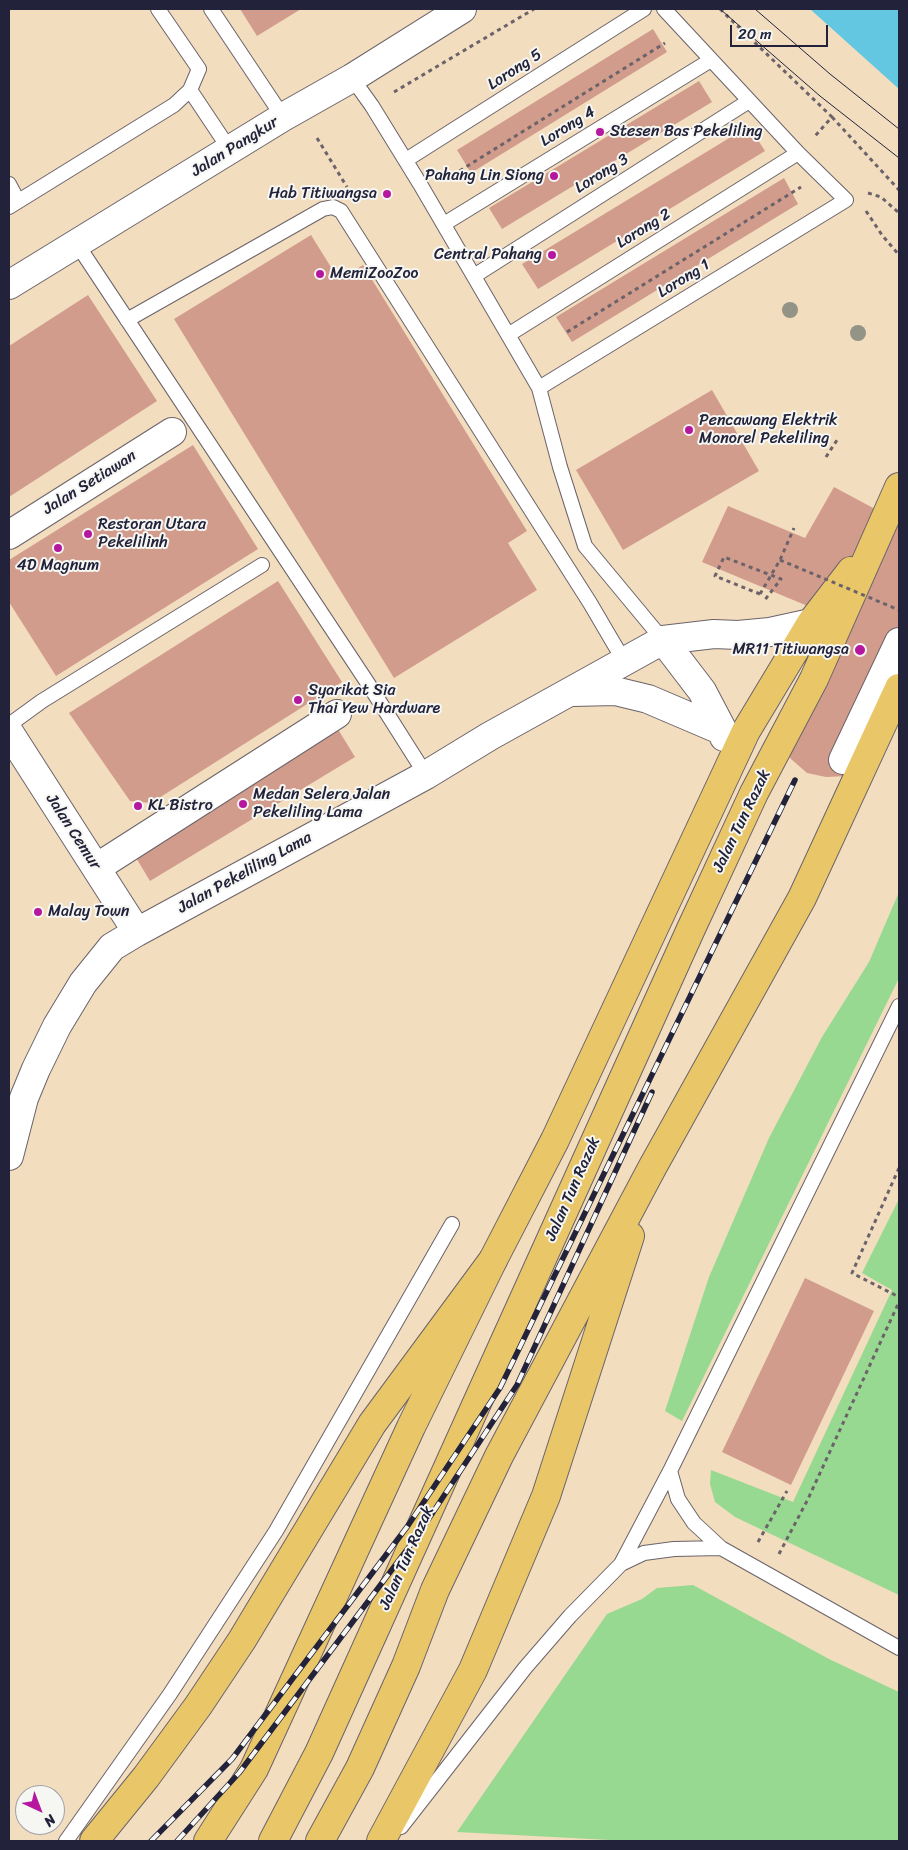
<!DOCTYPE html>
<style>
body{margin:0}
#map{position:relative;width:908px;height:1850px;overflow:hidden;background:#f2ddbf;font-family:Sriracha,sans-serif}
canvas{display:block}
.frame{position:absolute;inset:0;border:10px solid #22223b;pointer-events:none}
.north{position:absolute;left:15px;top:1785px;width:50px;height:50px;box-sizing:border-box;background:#f6f6f2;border:1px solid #a1a1a9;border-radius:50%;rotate:137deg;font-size:14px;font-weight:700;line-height:20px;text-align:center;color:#22223b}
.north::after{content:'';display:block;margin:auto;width:18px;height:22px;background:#b5179e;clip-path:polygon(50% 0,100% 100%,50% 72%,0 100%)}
.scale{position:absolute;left:730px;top:25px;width:98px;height:22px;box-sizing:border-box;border:2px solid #22223b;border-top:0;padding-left:6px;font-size:15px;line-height:18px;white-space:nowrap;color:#22223b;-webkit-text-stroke:4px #f6f6f2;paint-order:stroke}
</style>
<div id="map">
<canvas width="908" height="1850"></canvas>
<div class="frame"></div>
<div class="north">N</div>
<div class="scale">20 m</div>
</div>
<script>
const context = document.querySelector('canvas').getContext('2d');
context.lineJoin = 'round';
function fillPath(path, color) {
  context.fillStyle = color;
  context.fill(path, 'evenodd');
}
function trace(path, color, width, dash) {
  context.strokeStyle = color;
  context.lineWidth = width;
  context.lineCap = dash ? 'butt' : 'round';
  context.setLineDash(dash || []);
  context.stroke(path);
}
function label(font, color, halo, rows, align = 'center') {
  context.font = font + ' Sriracha,sans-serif';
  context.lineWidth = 4;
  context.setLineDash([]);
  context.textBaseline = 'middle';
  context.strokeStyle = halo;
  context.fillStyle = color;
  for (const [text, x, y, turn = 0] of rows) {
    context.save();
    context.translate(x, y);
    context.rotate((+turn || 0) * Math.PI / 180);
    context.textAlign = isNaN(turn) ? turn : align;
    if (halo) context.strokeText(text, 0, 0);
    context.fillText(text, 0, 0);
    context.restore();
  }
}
fillPath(new Path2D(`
 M899,892V978L682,1421L665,1411L709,1277L769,1138L822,1037L869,962Z
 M899,1199V1595L735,1517L715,1502L710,1484L711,1470L793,1502L892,1290L862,1273Z
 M693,1585L829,1659L899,1692V1841H629L457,1832L607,1614L642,1599L657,1588Z`), '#97d991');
fillPath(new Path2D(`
 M810,9H899V89Z`), '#63c7e1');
fillPath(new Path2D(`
 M240,9H301L257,36Z
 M653,29L667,52L471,173L457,150Z
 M699,81L712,102L502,229L489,208Z
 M749,126L765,151L538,289L522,264Z
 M784,178L798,204L572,342L556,317Z
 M311,235L339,280L363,265L527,531L508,543L537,590L394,678L174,319Z
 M88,295L157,401L9,497V346Z
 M712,390L759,471L623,550L576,470Z
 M193,445L258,549L56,676L9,602V560Z
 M899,477V707L847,776L826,777L807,773L791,759L780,745L834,617L702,562L728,506L805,538L834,487L875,509Z
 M278,581L342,682L151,803L130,801L69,713Z
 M336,726L355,757L150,881L132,851Z
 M805,1278L874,1311L791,1485L722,1452Z`), '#d29c8d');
const lane = new Path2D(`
 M211,9L283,117
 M352,78L372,106L420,184L539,388L560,467L585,546L663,640
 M190,90L230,150
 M406,160L644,9
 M9,184L18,201
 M9,207L174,105L190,90L199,69L158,9
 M444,224L711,60
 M77,244L369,685L426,775
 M474,276L749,101
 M127,320L323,209L333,207L341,211L590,603L624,661
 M508,335L798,153
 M539,388L846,200L798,153L664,9
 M9,725L42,701L262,565
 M670,1471L678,1499L694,1523L721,1548L899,1648
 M621,1564L644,1553L674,1549L721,1548
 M401,1827L525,1668L570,1616L621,1564L670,1471L899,1006
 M66,1841L170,1694L276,1531L452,1224`);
const street = new Path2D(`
 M9,285L283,117L352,78L462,9
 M9,535L172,432
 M663,640L702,691L723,731L724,737
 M572,692L615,691L648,699L723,731
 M9,732L137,932
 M843,760L899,642
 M96,868L337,714
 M9,1156L24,1098L36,1069L57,1026L83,983L112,947L137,932L426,775L490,736L663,640L714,634L738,635L770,632L811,623`);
const primary = new Path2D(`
 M208,1841L254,1769L411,1427L493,1260L555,1140L746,731L811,623L851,571
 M273,1841L319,1753L690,931L754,793L814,679L899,487
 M320,1841L360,1768L406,1666L435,1590L499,1456L652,1168L802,898L899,688
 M381,1841L473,1670L546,1496L630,1236`);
const highway = new Path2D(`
 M94,1841L146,1777L198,1706L242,1640L372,1424L493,1260`);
trace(lane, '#6b6369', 16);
trace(street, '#6b6369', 30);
trace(primary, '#6b6369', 30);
trace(highway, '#6b6369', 30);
trace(new Path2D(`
 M720,9L832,117L815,136
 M394,92L534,9
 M832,117L899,190
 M317,138L347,187
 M453,175L665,43
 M868,193L881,197L899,213
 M866,211L882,235L899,255
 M567,332L801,187
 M826,457L837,440
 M760,594L715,576L724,557L781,579L764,601
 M899,1168L852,1273L899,1297
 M758,1542L787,1491
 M779,1554L808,1499L899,1302`), '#6b6369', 3, [4, 4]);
trace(lane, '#fff', 14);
trace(street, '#fff', 28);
trace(primary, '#e9c769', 28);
trace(highway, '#e9c769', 28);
trace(new Path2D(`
 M720,9L820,96L899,158
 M755,9L830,74L899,129`), '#22223b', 1);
const rail = new Path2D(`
 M151,1841L232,1759L407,1527L500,1388L795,780
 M177,1841L239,1773L418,1535L517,1385L652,1092`);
trace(rail, '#22223b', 5.5);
trace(rail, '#f6f6f2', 4, [11]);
trace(new Path2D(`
 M780,560L899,610
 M760,594L780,560L794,528`), '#6b6369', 3, [4, 4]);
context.fillStyle = '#939485';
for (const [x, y] of [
 [790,310],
 [858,333]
]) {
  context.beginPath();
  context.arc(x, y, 8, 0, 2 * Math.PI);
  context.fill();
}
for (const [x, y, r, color] of [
 [600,132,5,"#b5179e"],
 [554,176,5,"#b5179e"],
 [387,194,5,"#b5179e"],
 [552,255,5,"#b5179e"],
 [320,274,5,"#b5179e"],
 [689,430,5,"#b5179e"],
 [88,534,5,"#b5179e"],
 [58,548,5,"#b5179e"],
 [860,650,6,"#b5179e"],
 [298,700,5,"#b5179e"],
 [243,804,5,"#b5179e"],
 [138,806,5,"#b5179e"],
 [38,912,5,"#b5179e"]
]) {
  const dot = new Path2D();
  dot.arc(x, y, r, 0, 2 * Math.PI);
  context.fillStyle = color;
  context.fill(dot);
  trace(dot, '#f6f6f2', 2);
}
label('16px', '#22223b', '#f6f6f2', [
 ["Lorong 5",515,70,-33],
 ["Lorong 4",568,127,-32],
 ["Jalan Pangkur",235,147,-32],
 ["Lorong 3",602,174,-32],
 ["Lorong 2",644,229,-32],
 ["Lorong 1",684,279,-32],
 ["Jalan Setiawan",90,483,-32],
 ["Jalan Tun Razak",742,821,-64],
 ["Jalan Cemur",73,832,57],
 ["Jalan Pekeliling Lama",245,873,-29],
 ["Jalan Tun Razak",573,1189,-66],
 ["Jalan Tun Razak",407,1558,-66]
]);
label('16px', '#22223b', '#f6f6f2', [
 ["Stesen Bas Pekeliling",610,132],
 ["Pahang Lin Siong",544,176,"right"],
 ["Hab Titiwangsa",377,194,"right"],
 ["Central Pahang",542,255,"right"],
 ["MemiZooZoo",330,274],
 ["Pencawang Elektrik",699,421],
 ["Monorel Pekeliling",699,439],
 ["Restoran Utara",98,525],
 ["Pekelilinh",98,543],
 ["4D Magnum",58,566,"center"],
 ["MR11 Titiwangsa",849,650,"right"],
 ["Syarikat Sia",308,691],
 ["Thai Yew Hardware",308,709],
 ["Medan Selera Jalan",253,795],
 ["Pekeliling Lama",253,813],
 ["KL Bistro",148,806],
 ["Malay Town",48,912]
], 'left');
</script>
